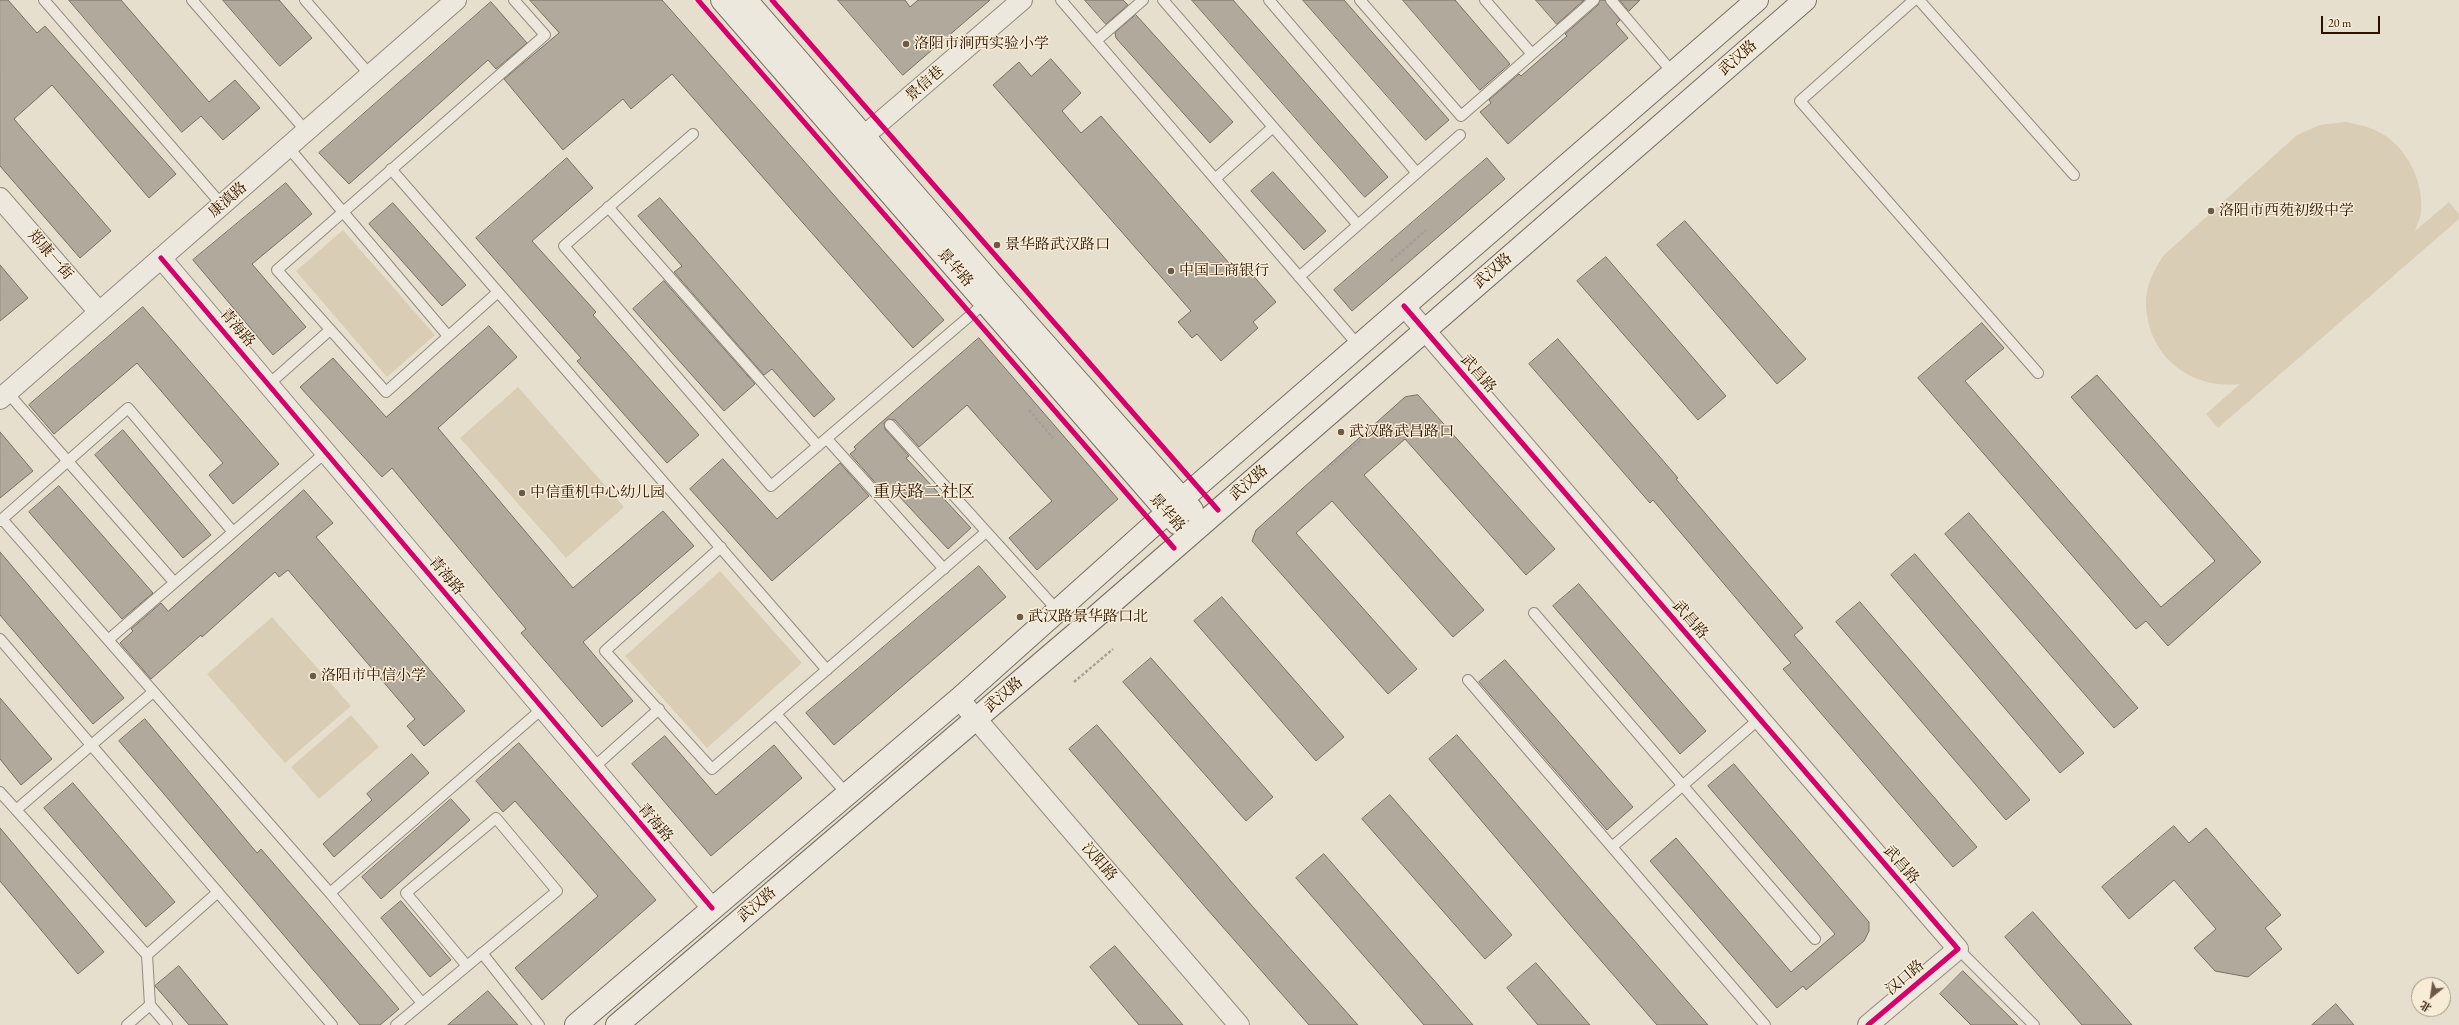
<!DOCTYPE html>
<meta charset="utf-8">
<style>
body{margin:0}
#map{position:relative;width:2459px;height:1025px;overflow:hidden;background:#e7dfcd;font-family:"EB Garamond","Noto Serif SC",serif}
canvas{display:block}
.north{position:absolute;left:2411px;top:977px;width:40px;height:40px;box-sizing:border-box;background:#f7edd7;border:1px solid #a69581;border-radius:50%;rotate:210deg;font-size:11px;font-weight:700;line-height:16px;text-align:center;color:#2c1100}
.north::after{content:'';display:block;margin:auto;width:14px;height:18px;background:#6d5948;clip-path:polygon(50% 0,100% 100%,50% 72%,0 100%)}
.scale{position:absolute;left:2321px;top:16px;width:59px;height:18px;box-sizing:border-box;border:2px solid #2c1100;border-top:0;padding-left:5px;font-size:12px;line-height:14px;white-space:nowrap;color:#2c1100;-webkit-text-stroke:3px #f7edd7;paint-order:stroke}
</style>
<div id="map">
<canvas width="2459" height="1025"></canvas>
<div class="north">北</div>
<div class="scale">20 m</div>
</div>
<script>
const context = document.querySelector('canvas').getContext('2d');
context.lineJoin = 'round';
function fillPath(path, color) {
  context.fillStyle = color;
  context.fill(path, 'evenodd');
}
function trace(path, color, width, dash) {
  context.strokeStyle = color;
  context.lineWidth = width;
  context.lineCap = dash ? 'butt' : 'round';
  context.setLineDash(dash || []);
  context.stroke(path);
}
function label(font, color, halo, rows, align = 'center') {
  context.font = font + ' "EB Garamond","Noto Serif SC",serif';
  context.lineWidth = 3;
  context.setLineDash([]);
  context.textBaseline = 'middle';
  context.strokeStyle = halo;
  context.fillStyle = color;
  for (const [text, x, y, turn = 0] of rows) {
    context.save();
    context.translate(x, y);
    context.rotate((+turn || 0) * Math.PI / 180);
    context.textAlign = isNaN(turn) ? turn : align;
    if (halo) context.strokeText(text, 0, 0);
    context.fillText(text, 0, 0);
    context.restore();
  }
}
fillPath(new Path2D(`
 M2346,122C2354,124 2362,125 2370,128C2403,139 2425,179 2421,214C2420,219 2417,225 2415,231L2449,202L2459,214V219L2218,428L2206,414L2240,384C2190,390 2147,355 2146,304C2145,286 2154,271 2163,256L2297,135L2320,125Z
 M343,230L435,335L387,377L296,271Z
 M518,387L624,507L566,558L460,438Z
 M720,571L802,663L707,748L625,656Z
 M272,617L351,706L285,763L207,674Z
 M351,715L379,747L319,799L291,767Z`), '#dacdb5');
const building = new Path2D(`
 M0,0H8L37,33L45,26L176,174L149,198L52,85L14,119L111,231L80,258L0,166Z
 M69,0H121L209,102L235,80L260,108L223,140L201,116L182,132Z
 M223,0H279L312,38L280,66Z
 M530,0H662L944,320L913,348L672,74L631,109L623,99L563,150L504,79L559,33Z
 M838,0H905L910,7L918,0H990L903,75Z
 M1085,0H1123L1128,5L1106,24Z
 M1192,0H1233L1388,177L1365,197Z
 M1303,0H1344L1449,120L1426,140Z
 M1403,0H1455L1510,64L1480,90Z
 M1536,0H1584L1557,24Z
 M1600,0H1605L1620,20L1616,24L1628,38L1508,144L1480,112L1491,103L1489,100L1519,74L1521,76L1567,36L1565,34L1598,5Z
 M1620,0H1640L1629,11Z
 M491,2L527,43L496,69L488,60L349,184L319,153Z
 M1136,15L1233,122L1210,143L1116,38L1115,33Z
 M1051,59L1081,93L1062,111L1081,133L1101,116L1236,271L1244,265L1276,302L1253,322L1258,328L1221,361L1197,334L1192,338L1178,322L1191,311L993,85L1019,62L1031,76Z
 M567,158L593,188L532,241L596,312L593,315L699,435L667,463L577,361L581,358L476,238Z
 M1487,158L1505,179L1352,311L1334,290Z
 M1273,172L1326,231L1304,250L1251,191Z
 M286,183L312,214L252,264L306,327L273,355L193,260Z
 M660,198L835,399L814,417L772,369L764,375L674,272L682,266L638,216Z
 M393,203L466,285L442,306L369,224Z
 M1685,221L1806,359L1777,384L1657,245Z
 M1606,257L1726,396L1698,420L1577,281Z
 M0,265L28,298L0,321Z
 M664,281L755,384L724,411L633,309Z
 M143,307L279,464L233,504L209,475L223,463L137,363L54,434L29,405Z
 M1982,323L2004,348L1965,381L2161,607L2215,561L2071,397L2097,375L2261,562L2168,646L2146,621L2136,629L1918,378Z
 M489,326L517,357L438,428L573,588L663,511L694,546L583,642L633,701L602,727L521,633L526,629L392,468L382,477L300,387L333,358L386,417Z
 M979,338L1118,499L1037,570L1009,538L1052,501L967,405L919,447L895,420L888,419L884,423L885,429L909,456L906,458L971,528L948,549L885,481L879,487L850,454L856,449L854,447L877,426Z
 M1558,339L1678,478L1676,479L1803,628L1794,635L1977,847L1953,867L1783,669L1791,663L1653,500L1650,503L1529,364Z
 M1418,395L1555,549L1526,575L1405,439L1364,475L1484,610L1453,637L1332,501L1296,533L1417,669L1388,694L1252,541L1256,530L1405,397Z
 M123,430L211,535L183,558L95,455Z
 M0,432L33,471L0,498Z
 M723,459L777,519L840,463L869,496L772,581L690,489Z
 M59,486L153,593L122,619L29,512Z
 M304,490L333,523L316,537L465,711L424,746L407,726L415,719L288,570L279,577L275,572L202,637L201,635L151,679L120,643L133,631L131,629L161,603L168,611Z
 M1969,513L2138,708L2114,728L1945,534Z
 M0,552L124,698L93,724L0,615Z
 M1915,554L2084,753L2060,773L1891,575Z
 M979,566L1006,597L834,745L806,713Z
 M1579,584L1706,731L1680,754L1553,606Z
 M1222,597L1344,737L1316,761L1194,621Z
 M1860,602L2030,800L2006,820L1836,622Z
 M1151,658L1273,797L1246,821L1123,682Z
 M1505,660L1633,807L1607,830L1479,682Z
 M0,698L52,759L21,785L0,759Z
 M145,719L257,853L261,849L399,1009L380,1025H360L119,741Z
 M1097,725L1253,907L1358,1025H1309L1207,909L1069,749Z
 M1457,735L1605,907L1708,1025H1657L1576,932L1429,759Z
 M665,736L716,795L774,745L802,778L711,856L632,764Z
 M519,743L656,900L542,1000L515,968L598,896L515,801L503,812L476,781Z
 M412,754L429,773L334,857L323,844L372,800L367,794Z
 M1734,764L1869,922V931L1864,941L1806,990L1803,986L1777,1008L1650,861L1676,838L1791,972L1835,934L1708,786Z
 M73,783L175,902L146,927L44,808Z
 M1390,795L1512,935L1485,959L1362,819Z
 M451,799L470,820L381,899L362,877Z
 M2174,826L2189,843L2206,828L2281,915L2265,928L2282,949L2248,977L2215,971L2194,948L2216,929L2174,880L2129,919L2102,887Z
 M0,828L104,952L78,974L0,881Z
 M1324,854L1473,1025H1424L1296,878Z
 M401,901L451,960L430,977L381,918Z
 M2033,912L2132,1025H2082L2005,937Z
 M1115,946L1183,1025H1139L1090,967Z
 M1536,963L1590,1025H1538L1507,988Z
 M179,966L228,1025H189L155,986Z
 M1963,971L2018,1025H1971L1940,994Z
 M488,991L518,1025H448Z
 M2336,1004L2354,1025H2312Z`);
fillPath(building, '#b1a99c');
trace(building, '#786f64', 1);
const service = new Path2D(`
 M44,0L222,205
 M192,0L306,131
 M305,0L370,75
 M1061,0L1358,345
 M1163,0L1358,225
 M1269,0L1417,173
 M1360,0L1461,116L1594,0
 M1485,0L1532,54
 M1611,0L1673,73
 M1914,0L1800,101L2038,373
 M1919,0L2074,175
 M1096,41L1143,0
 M693,134L564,246L771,486L986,302
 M288,147L448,336
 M391,169L827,670
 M1215,179L1273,127
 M608,207L818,446
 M1299,277L1460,135
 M498,292L386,392L277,270L545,35L514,0
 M269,384L330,330
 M7,392L174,582
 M890,425L1058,611
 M827,439L944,569
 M2,519L330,893L422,1003
 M0,521L128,408L233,532
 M721,547L605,651L712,769L986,532
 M1534,613L1815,939
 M0,639L332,1025
 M108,640L326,452
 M1468,680L1612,847
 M776,714L847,794
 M1759,719L1612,847L1765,1025
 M593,768L659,709
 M0,792L147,955L150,1005L167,1025
 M16,810L153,692
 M330,893L543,708
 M1958,949L2034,1025
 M482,953L539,1025
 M147,955L218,892
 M127,1025L150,1005
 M396,1025L557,891L496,818L406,893L467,966`);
const minor = new Path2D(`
 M864,136L1022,0
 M0,198L99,312
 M161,258L712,908
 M1404,306L1958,949L1868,1025
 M0,399L456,0
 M959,699L1239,1025`);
const secondary = new Path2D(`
 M722,0L1177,523
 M746,0L998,291L1192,510
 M576,1025L959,699L1197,486L1757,0
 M617,1025L1100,613L1805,0`);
trace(service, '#938b7f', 12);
trace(minor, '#938b7f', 22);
trace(secondary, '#786f64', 24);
trace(new Path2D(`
 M1391,261L1426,230
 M1029,410L1053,438
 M1323,472L1366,436
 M1074,682L1113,649`), '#a69f97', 2.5, [3, 2]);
trace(service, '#ece8de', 10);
trace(minor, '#ece8de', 20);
trace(secondary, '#ece8de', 22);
trace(new Path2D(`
 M698,0L1174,548
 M772,0L1218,510
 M161,258L712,908
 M1404,306L1958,949L1868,1025`), '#d6006c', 5);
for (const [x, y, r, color] of [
 [906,44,4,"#6d5948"],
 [2211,211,4,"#6d5948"],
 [997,245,4,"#6d5948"],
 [1171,271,4,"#6d5948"],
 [1341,432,4,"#6d5948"],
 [522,493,4,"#6d5948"],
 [1020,617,4,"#6d5948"],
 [313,676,4,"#6d5948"]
]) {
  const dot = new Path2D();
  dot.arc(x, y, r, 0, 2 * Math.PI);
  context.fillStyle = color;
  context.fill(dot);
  trace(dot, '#f7edd7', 1.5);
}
label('15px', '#2c1100', '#f7edd7', [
 ["洛阳市涧西实验小学",914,44],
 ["洛阳市西苑初级中学",2219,211],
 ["景华路武汉路口",1005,245],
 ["中国工商银行",1179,271],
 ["武汉路武昌路口",1349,432],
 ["中信重机中心幼儿园",530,493],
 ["武汉路景华路口北",1028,617],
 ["洛阳市中信小学",321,676]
], 'left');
label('15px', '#2c1100', '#f7edd7', [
 ["武汉路",1738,58,-41],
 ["景信巷",925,84,-41],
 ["康滇路",228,200,-41],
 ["郑康一街",50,255,49],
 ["景华路",955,268,49],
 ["武汉路",1493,271,-41],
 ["青海路",237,328,50],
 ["武昌路",1478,374,49],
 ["武汉路",1249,483,-41],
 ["景华路",1167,513,49],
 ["青海路",446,576,50],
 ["武昌路",1690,620,49],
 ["武汉路",1004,695,-41],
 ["青海路",655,823,50],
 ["汉阳路",1099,862,49],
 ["武昌路",1901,865,49],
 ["武汉路",757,905,-40],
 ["汉口路",1905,978,-40]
]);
label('17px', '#2c1100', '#f7edd7', [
 ["重庆路二社区",924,492]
]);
</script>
